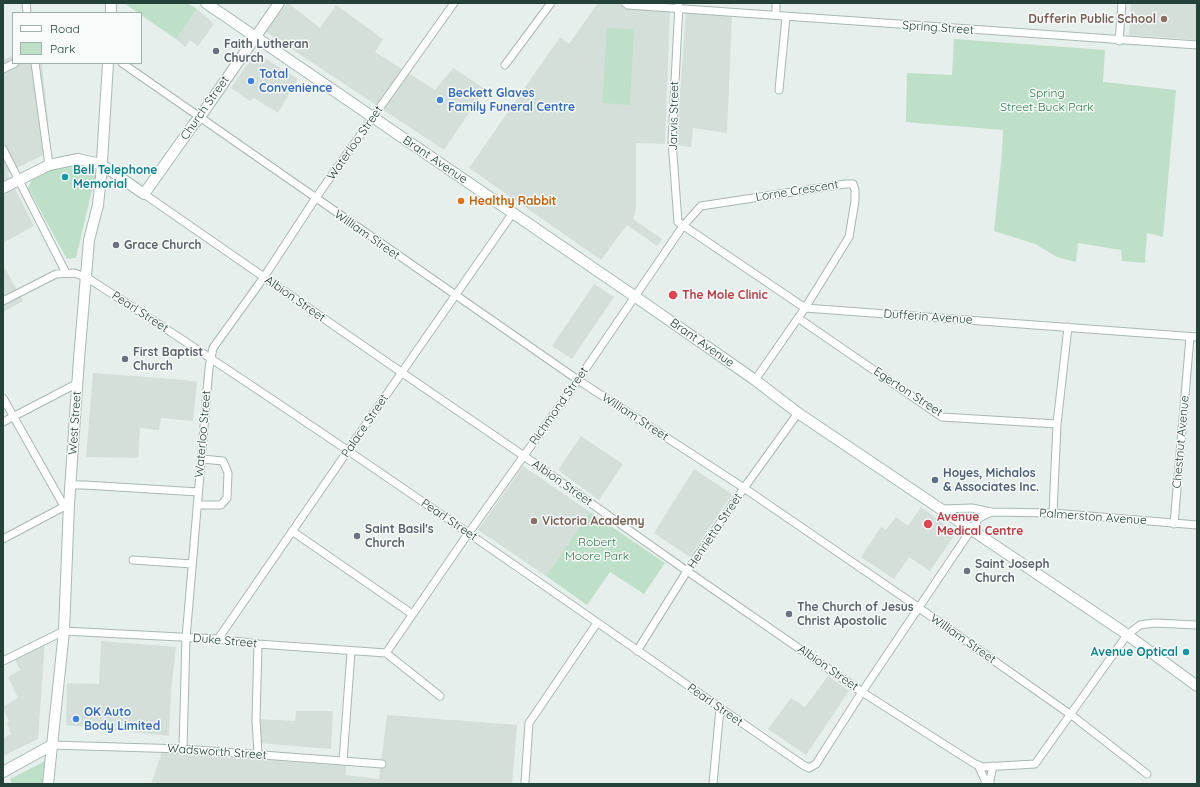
<!DOCTYPE html>
<style>
body{margin:0}
#map{position:relative;width:1200px;height:787px;overflow:hidden;background:#e6efeb;font-family:Quicksand,sans-serif}
canvas{display:block}
.frame{position:absolute;inset:0;border:4px solid #24423a;pointer-events:none}
.legend{position:absolute;left:12px;top:12px;width:130px;height:52px;box-sizing:border-box;background:#f7fbf9;border:1px solid #a3b1ad;margin:0;padding:5px 7px;list-style:none;font-size:12px;color:#24423a}
.legend li{display:flex;align-items:center;gap:8px;height:20px}
.legend b{width:20px;border:1px solid #a3b1ad}
</style>
<div id="map">
<canvas width="1200" height="787"></canvas>
<div class="frame"></div>
<ul class="legend">
<li><b style="height:5px;background:#fff"></b>Road</li>
<li><b style="height:11px;background:#bfe0c8"></b>Park</li>
</ul>
</div>
<script>
const context = document.querySelector('canvas').getContext('2d');
context.lineJoin = 'round';
function fillPath(path, color) {
  context.fillStyle = color;
  context.fill(path, 'evenodd');
}
function trace(path, color, width, dash) {
  context.strokeStyle = color;
  context.lineWidth = width;
  context.lineCap = dash ? 'butt' : 'round';
  context.setLineDash(dash || []);
  context.stroke(path);
}
function label(font, color, halo, rows, align = 'center') {
  context.font = font + ' Quicksand,sans-serif';
  context.lineWidth = 3;
  context.setLineDash([]);
  context.textBaseline = 'middle';
  context.strokeStyle = halo;
  context.fillStyle = color;
  for (const [text, x, y, turn = 0] of rows) {
    context.save();
    context.translate(x, y);
    context.rotate((+turn || 0) * Math.PI / 180);
    context.textAlign = isNaN(turn) ? turn : align;
    if (halo) context.strokeText(text, 0, 0);
    context.fillText(text, 0, 0);
    context.restore();
  }
}
fillPath(new Path2D(`
 M287,3H288L320,28L336,5L383,39L375,52L435,90L453,68L485,89L444,150L266,32Z
 M598,3H624L670,10L665,144L636,143V209L633,219L662,239L657,246L627,225L601,260L469,168L560,37L569,44Z
 M1131,3H1197V40L1129,35Z
 M197,9L214,24L198,46L190,40L185,47L176,39Z
 M686,13L732,16L727,133L693,128L691,147L676,145Z
 M255,52L298,79L278,113L254,98L250,101L231,88Z
 M13,55V63H42L51,151L7,173L34,226L3,243V60Z
 M3,265L23,301L3,312Z
 M594,284L614,297L572,359L552,346Z
 M93,373L185,380L197,382L193,421L161,418L159,430L140,428L138,458L86,457Z
 M581,436L623,464L599,500L558,470Z
 M523,466L590,512L546,576L478,530Z
 M694,469L732,494L690,557L654,533Z
 M921,507L956,533L930,571L909,557L894,579L861,557L881,527L886,530L896,517L908,526Z
 M45,639L38,739L3,756V738L11,734L7,723L9,722L3,707L18,698L8,677L20,670L13,656Z
 M101,641L176,647L171,691L169,736L66,725L67,683L99,684Z
 M828,676L849,691L806,755L768,729L791,698L805,707Z
 M296,711H333L331,749L259,743L261,719L295,721Z
 M387,715L517,725L512,784H151L162,752L346,766V775L379,779Z`), '#d4dfda');
fillPath(new Path2D(`
 M124,3H187L197,9L176,39L141,15V13H138Z
 M607,28L634,29L630,105L602,103Z
 M954,39L1105,50L1103,82L1176,90L1163,237L1147,233L1145,263L1122,261L1121,250L1078,243L1076,262L1057,257L1035,244L994,231L1002,153L1003,130L906,122L907,73L952,75Z
 M79,164L96,173L76,258L67,259L28,188L34,175L51,168Z
 M590,512L665,563L644,594L610,572L587,605L546,576Z
 M45,761V763L43,784H12L10,779Z`), '#bfe0c8');
const street = new Path2D(`
 M26,3L27,13
 M625,3L628,5L1197,45
 M679,3L672,141L678,222L805,308L1197,337
 M776,15V3
 M1119,41L1122,3
 M35,63L49,165
 M122,63L578,380L744,488L912,603L1074,717L1147,774
 M505,65L551,3
 M3,69L15,63
 M779,90L786,17
 M3,149L66,273
 M144,194L401,372L524,456L687,571L862,692L975,764L983,767L1035,764L1127,635L1140,625L1154,623L1197,625
 M3,301L56,274L74,273L86,277C329,433 565,601 803,765L809,768L816,764L862,692L979,518L991,512
 M798,318L942,417L1057,424
 M3,398L64,506
 M3,422L78,383
 M71,485H85L198,492
 M197,505H221L227,498L228,473L223,461L202,459
 M942,509L972,508L991,512L1053,513L1197,525
 M1053,513L1057,424L1068,327
 M1174,524L1190,337
 M292,531L412,614
 M3,539L67,505
 M133,560L192,564
 M218,639C316,497 413,355 512,214
 M637,651L687,571L744,488L798,413
 M386,653L463,541L578,380L683,226L701,206L845,184H853L855,190V201L849,237L805,308L755,380
 M386,653L440,696
 M3,661L64,631L218,639L258,644L386,653
 M52,745L183,749L382,764
 M183,749L186,638L209,368L213,348L264,277L315,199L454,3
 M258,755L256,719L258,644
 M343,761L351,652
 M978,765L985,780V784
 M525,782L529,723L597,623
 M713,784L720,708
 M990,784V780L993,766`);
const secondary = new Path2D(`
 M206,3L640,300L755,380L798,413L1122,631L1197,686
 M111,13V3
 M3,188L49,165L78,159L101,164L144,194L193,125L200,117L279,3
 M3,772L52,745
 M48,784L64,631L69,504L79,359L89,240L98,205L101,177L108,63`);
trace(street, '#a8b8b2', 9);
trace(secondary, '#a4bbb3', 12);
trace(street, '#fff', 7);
trace(secondary, '#fff', 10);
for (const [x, y, r, color] of [
 [1164,19,4,"#8d6e63"],
 [216,51,4,"#6b7280"],
 [251,81,4,"#3f7fe0"],
 [440,100,4,"#3f7fe0"],
 [65,177,4,"#0f9aa8"],
 [461,201,4,"#e8710a"],
 [116,245,4,"#6b7280"],
 [673,295,5,"#e0444e"],
 [125,359,4,"#6b7280"],
 [935,480,4,"#5c6f8a"],
 [534,521,4,"#8d6e63"],
 [928,524,5,"#e0444e"],
 [357,536,4,"#6b7280"],
 [967,571,4,"#6b7280"],
 [789,614,4,"#6b7280"],
 [1186,652,4,"#0f9aa8"],
 [76,719,4,"#3f7fe0"]
]) {
  const dot = new Path2D();
  dot.arc(x, y, r, 0, 2 * Math.PI);
  context.fillStyle = color;
  context.fill(dot);
  trace(dot, '#f7fbf9', 1.5);
}
label('bold 12px', '#785e54', '#f7fbf9', [
 ["Dufferin Public School",1156,19],
 ["Victoria Academy",542,521,"left"]
], 'right');
label('12px', '#24423a', '#f7fbf9', [
 ["Spring Street",938,28,4],
 ["Church Street",205,108,-55],
 ["Jarvis Street",674,116,-89],
 ["Waterloo Street",355,143,-55],
 ["Brant Avenue",435,160,34],
 ["Lorne Crescent",797,191,-9],
 ["William Street",367,235,35],
 ["Albion Street",295,299,35],
 ["Pearl Street",140,312,33],
 ["Dufferin Avenue",928,317,4],
 ["Brant Avenue",702,343,35],
 ["Egerton Street",908,392,33],
 ["Richmond Street",559,406,-55],
 ["William Street",635,417,33],
 ["West Street",75,423,-86],
 ["Palace Street",365,426,-56],
 ["Waterloo Street",203,434,-85],
 ["Chestnut Avenue",1181,442,-85],
 ["Albion Street",562,483,35],
 ["Palmerston Avenue",1093,517,4],
 ["Pearl Street",449,520,34],
 ["Henrietta Street",715,531,-56],
 ["William Street",963,639,35],
 ["Duke Street",225,641,5],
 ["Albion Street",828,668,35],
 ["Pearl Street",715,705,35],
 ["Wadsworth Street",217,752,4]
]);
label('bold 12px', '#5b616d', '#f7fbf9', [
 ["Faith Lutheran",224,44],
 ["Church",224,58],
 ["Grace Church",124,245],
 ["First Baptist",133,352],
 ["Church",133,366],
 ["Saint Basil's",365,529],
 ["Church",365,543],
 ["Saint Joseph",975,564],
 ["Church",975,578],
 ["The Church of Jesus",797,607],
 ["Christ Apostolic",797,621]
], 'left');
label('bold 12px', '#366cbe', '#f7fbf9', [
 ["Total",259,74],
 ["Convenience",259,88],
 ["Beckett Glaves",448,93],
 ["Family Funeral Centre",448,107],
 ["OK Auto",84,712],
 ["Body Limited",84,726]
], 'left');
label('12px', '#2d7a4b', '#f7fbf9', [
 ["Spring",1047,93],
 ["Street-Buck Park",1047,107],
 ["Robert",597,542],
 ["Moore Park",597,556]
]);
label('bold 12px', '#0d838f', '#f7fbf9', [
 ["Bell Telephone",73,170],
 ["Memorial",73,184],
 ["Avenue Optical",1178,652,"right"]
], 'left');
label('bold 12px', '#c56008', '#f7fbf9', [
 ["Healthy Rabbit",469,201]
], 'left');
label('bold 12px', '#be3a42', '#f7fbf9', [
 ["The Mole Clinic",682,295],
 ["Avenue",937,517],
 ["Medical Centre",937,531]
], 'left');
label('bold 12px', '#4e5e75', '#f7fbf9', [
 ["Hoyes, Michalos",943,473],
 ["& Associates Inc.",943,487]
], 'left');
</script>
